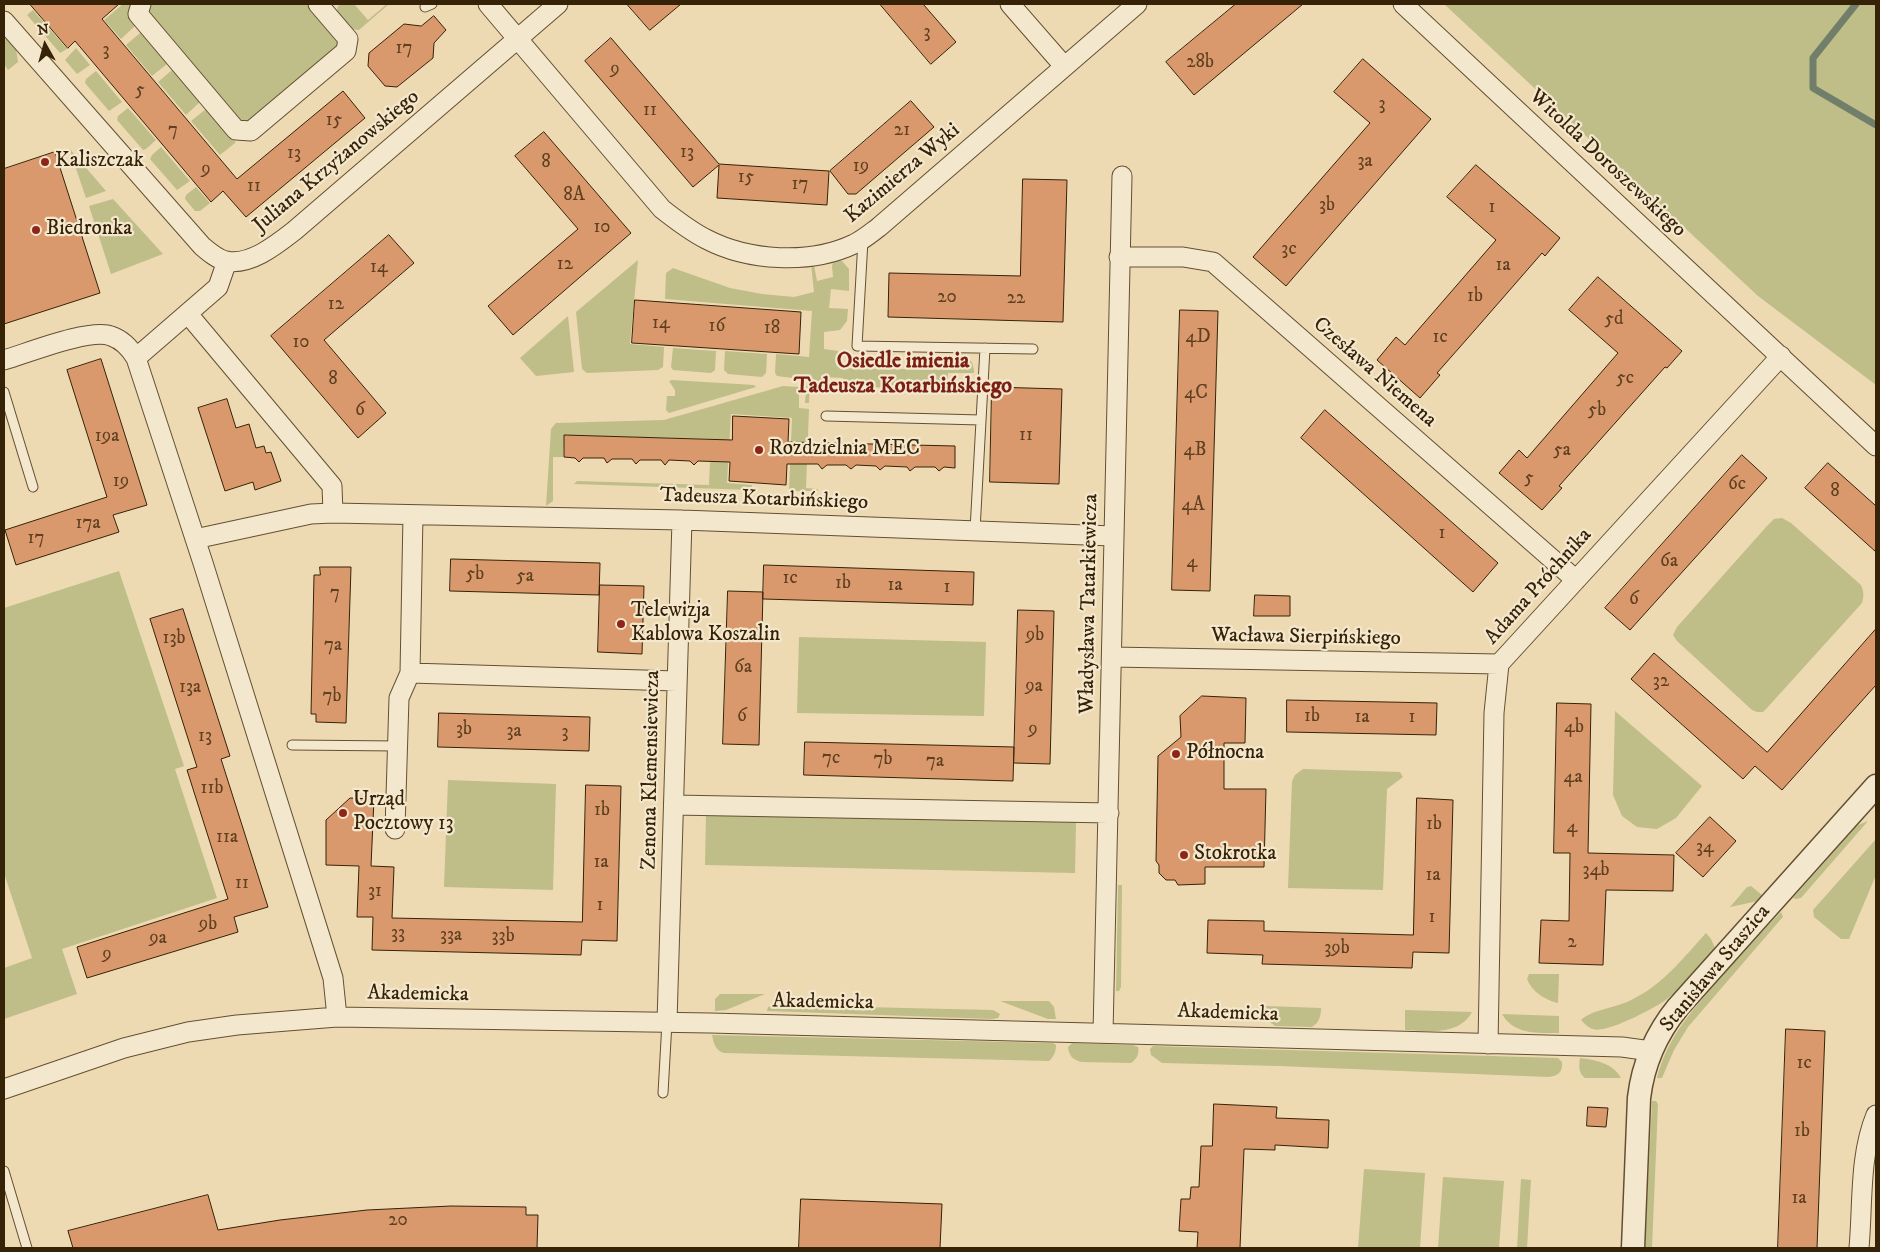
<!DOCTYPE html>
<meta charset="utf-8">
<style>
body{margin:0}
#map{position:relative;width:1880px;height:1252px;overflow:hidden;background:#eddab3;font-family:"IM FELL DW Pica",serif}
canvas{display:block}
.frame{position:absolute;inset:0;border:5px solid #362206;pointer-events:none}
.north{position:absolute;left:20px;top:20px;width:50px;height:50px;-webkit-text-stroke:4px #f3e7ce;paint-order:stroke;rotate:353deg;font-size:14px;font-weight:700;line-height:20px;text-align:center;color:#362206}
.north::after{content:'';display:block;margin:auto;width:18px;height:22px;background:#362206;clip-path:polygon(50% 0,100% 100%,50% 72%,0 100%)}
</style>
<div id="map">
<canvas width="1880" height="1252"></canvas>
<div class="frame"></div>
<div class="north">N</div>
</div>
<script>
const context = document.querySelector('canvas').getContext('2d');
context.lineJoin = 'round';
function fillPath(path, color) {
  context.fillStyle = color;
  context.fill(path, 'evenodd');
}
function trace(path, color, width, dash) {
  context.strokeStyle = color;
  context.lineWidth = width;
  context.lineCap = dash ? 'butt' : 'round';
  context.setLineDash(dash || []);
  context.stroke(path);
}
function label(font, color, halo, rows, align = 'center') {
  context.font = font + ' "IM FELL DW Pica",serif';
  context.lineWidth = 4.5;
  context.setLineDash([]);
  context.textBaseline = 'middle';
  context.strokeStyle = halo;
  context.fillStyle = color;
  for (const [text, x, y, turn = 0] of rows) {
    context.save();
    context.translate(x, y);
    context.rotate((+turn || 0) * Math.PI / 180);
    context.textAlign = isNaN(turn) ? turn : align;
    if (halo) context.strokeText(text, 0, 0);
    context.fillText(text, 0, 0);
    context.restore();
  }
}
fillPath(new Path2D(`
 M123,4H135V26L121,39L104,20Z
 M148,4H310L340,39L339,46L248,122L239,121L145,11Z
 M341,4H354L368,20L387,4H389L359,30L351,29L336,13L338,6Z
 M1444,4H1876V385L1758,296Z
 M33,10L67,49L60,53L27,15Z
 M140,33H143L167,61V64L152,76L126,45Z
 M4,39H8L16,49L18,62L8,70L4,64Z
 M76,48L90,65L77,74L65,60Z
 M172,70H175L201,99L200,102L186,115L158,82Z
 M96,71L122,102L109,111L85,83L86,79Z
 M128,108L156,140L146,149L143,150L117,120L118,116Z
 M206,109H209L235,139V143L220,155L191,121Z
 M161,147L190,181L177,190L150,159L152,155Z
 M69,148L106,191L86,198Z
 M196,187L210,203L200,211H195L185,199L186,195Z
 M113,199L163,254L111,274L89,206Z
 M638,260L630,344L664,347L663,367L658,370L587,373L582,369L576,312Z
 M834,260L842,261L849,269V291L831,289L829,308L848,309L847,321L840,330L824,332V349L838,351L841,356V368L953,370L954,356L957,353C968,355 974,361 974,373H948V390L843,386V378L824,377V386H810L809,403H805L807,380L777,376L775,373L776,354L809,357L812,311L665,299L666,273L673,268L730,288L762,294L794,297L814,292L811,264L814,265L817,281L833,277L832,266Z
 M568,316L574,372L536,376L520,358Z
 M673,348L716,351L715,370L711,373L673,370L671,367Z
 M725,351L767,354L766,373L762,377L728,374L724,370Z
 M672,380L754,385L756,387L669,413L666,410L667,396H675V390L669,381Z
 M783,386L799,387V408L809,409L806,488L818,489V491H789L792,418L731,414L727,483L752,485V490L574,484L577,481L709,485L711,439L564,435L563,457H553V501L546,506L551,429L556,423L664,420Z
 M1782,518L1791,523L1861,585C1864,592 1864,596 1862,603L1767,708L1763,712H1757L1752,710L1677,641L1673,635L1677,627L1767,526L1774,519Z
 M119,571L184,766L175,769L217,898L62,949L77,994L4,1019V968L32,958L4,873V608Z
 M799,637L986,642L984,716L797,713Z
 M1615,711L1702,786L1676,818L1657,829L1637,827L1622,816L1613,795Z
 M1303,769L1400,772L1403,777L1387,789L1383,890L1288,888L1292,781L1295,775Z
 M448,780L556,784L553,890L444,887Z
 M706,814L1076,822L1075,873L705,865Z
 M1868,821L1801,898L1796,899L1793,898L1858,825Z
 M1876,839V875L1849,939H1841L1814,917L1813,910Z
 M1118,885H1122L1121,987L1119,991H1116Z
 M1751,886L1762,895L1758,901L1730,907L1747,887Z
 M1781,912L1783,917L1781,919L1688,1027L1674,1050L1662,1078H1657C1667,1038 1690,1013 1717,982C1738,958 1759,935 1781,912Z
 M1706,933L1711,939L1715,948C1701,966 1685,985 1667,999C1655,1008 1606,1034 1593,1029C1588,1028 1584,1023 1581,1020C1593,1009 1616,1008 1631,1000C1663,985 1683,958 1706,933Z
 M1529,974H1559L1558,1003C1545,1000 1532,992 1527,979Z
 M720,994H765L726,1010L715,1011V999Z
 M1000,1001H1049L1054,1007L1056,1019H1048Z
 M776,1005L993,1010L1000,1014L998,1018L993,1019L767,1011L768,1007Z
 M1266,1006L1321,1008C1321,1016 1319,1023 1312,1027L1275,1026L1269,1021Z
 M1405,1010L1472,1012C1459,1036 1428,1031 1405,1030Z
 M1502,1014L1559,1016V1033C1538,1033 1514,1035 1502,1014Z
 M712,1035L1053,1043L1056,1045C1056,1052 1054,1056 1049,1061L724,1053C715,1050 714,1044 712,1035Z
 M1072,1043L1133,1045L1138,1047C1140,1053 1136,1060 1131,1063L1082,1062C1073,1060 1069,1056 1068,1047Z
 M1153,1046L1558,1058L1562,1062C1563,1072 1558,1076 1548,1077L1279,1066L1162,1063L1151,1055L1150,1049Z
 M1580,1058C1595,1060 1613,1063 1621,1078H1585C1578,1073 1579,1066 1580,1058Z
 M1652,1101H1656L1658,1104L1652,1248H1645Z
 M1364,1169L1425,1173L1420,1248H1358Z
 M1443,1177L1504,1181L1499,1248H1438Z
 M1521,1179L1531,1180L1527,1248H1517Z`), '#bfbd88');
trace(new Path2D(`
 M1856,4L1813,58V88L1876,125`), '#717e6a', 7);
const building = new Path2D(`
 M30,4H119L102,19L237,179L343,91L365,118L246,217L223,191L211,202L75,41L68,48Z
 M627,4H681L650,30Z
 M880,4H923L956,42L931,64Z
 M1236,4H1303L1194,95L1166,62Z
 M434,16L446,30L434,43L433,58L397,87L385,86L368,66L369,53L404,24L421,26Z
 M611,38L719,164L829,171L827,205L717,198L719,165L693,187L585,61Z
 M1363,59L1431,119L1286,286L1253,257L1370,123L1334,92Z
 M911,101L934,127L856,194H848L830,171Z
 M544,132L631,233L513,335L488,306L578,229L515,156Z
 M55,152L100,293L4,324V169Z
 M1476,165L1560,238L1545,256L1542,253L1474,331L1437,373L1440,375L1420,398L1377,360L1396,337L1405,345L1496,240L1447,197Z
 M1023,179L1067,180L1063,322L888,317L889,273L1020,276Z
 M389,235L414,263L324,340L386,413L358,438L271,336Z
 M1598,277L1682,351L1667,368L1665,367L1559,486L1562,488L1542,510L1499,473L1519,450L1527,458L1618,353L1569,310Z
 M635,300L801,312L799,354L632,343Z
 M1180,310L1218,311L1210,591L1172,590Z
 M101,359L147,505L113,515L119,532L16,565L5,530L107,497L67,370Z
 M992,387L1062,389L1059,484L990,482Z
 M227,399L236,428L249,424L256,448L264,446L266,453L271,452L281,481L255,490L253,482L225,491L198,408Z
 M1325,410L1498,563L1473,592L1301,438Z
 M733,416L789,419L788,442L955,446V468L944,467L939,471L935,467H915L910,471L907,467L885,466L880,470L876,466L856,465L851,469L846,465H827L822,469L818,464H787L786,485L729,481L730,462L698,461L694,465L690,461L669,460L665,465L661,460H640L636,464L632,459H612L607,463L604,458H583L579,462L575,458L564,457V435L732,440Z
 M1742,455L1767,478L1630,630L1605,608Z
 M1828,463L1876,506V552L1805,488Z
 M451,559L600,563L599,595L450,591Z
 M764,565L974,572L973,605L763,599Z
 M320,567H351L346,723L316,722V714H311L314,575H320Z
 M600,585L644,586L642,654L598,652Z
 M728,591L763,592L759,745L723,744Z
 M1255,595L1290,596V616H1254Z
 M183,609L230,756L221,759L268,907L234,917L238,932L87,978L77,947L228,899L187,770L197,767L150,619Z
 M1018,610L1054,611L1050,764L1014,763Z
 M1876,629V685L1782,790L1755,766L1743,779L1631,679L1654,653L1767,752Z
 M1202,696L1246,698L1245,743H1224V789H1266L1264,867H1205V884L1178,885L1175,880H1166L1159,873V865L1156,861L1158,756L1181,737L1180,716Z
 M1287,700L1437,703L1436,735L1287,732Z
 M1557,703L1591,704L1588,853L1674,855L1673,891L1606,890L1603,965L1539,963L1541,920L1569,921L1570,853H1554Z
 M439,713L590,717L589,751L438,747Z
 M805,742L1014,747L1013,781L804,775Z
 M586,785L621,786L617,941L582,940L581,955L372,950L373,917H357L359,866L326,865V820L350,798L374,799L371,866L394,867L392,918L582,922Z
 M1417,798L1453,800L1449,953L1413,952L1412,968L1262,964L1263,955L1207,953L1208,920L1264,921V931L1413,935Z
 M1710,817L1736,841L1703,877L1676,853Z
 M1786,1029L1825,1031L1817,1248H1778Z
 M1214,1104L1277,1107L1276,1118L1329,1120L1328,1148L1275,1145V1150L1244,1149L1240,1248H1197L1198,1232L1179,1231L1181,1199H1190L1191,1187H1199L1201,1146H1212Z
 M1588,1107L1608,1108L1606,1127L1587,1126Z
 M208,1195L218,1230L280,1220L367,1210L451,1206L526,1207V1215H538L537,1248H73L68,1231Z
 M801,1199L942,1204L940,1248H799Z`);
fillPath(building, '#da996d');
trace(building, '#362206', 1);
const service = new Path2D(`
 M425,7L432,4
 M863,240L857,346L1033,349
 M4,392L33,487
 M826,416L981,420
 M975,530L985,348
 M292,745L397,746
 M663,1093L667,1022
 M4,1171L27,1248`);
const minor = new Path2D(`
 M141,4L138,14L236,130L251,131L346,51L348,39L318,4
 M488,4L662,209C676,220 690,231 706,239C748,261 810,265 854,244C863,240 871,233 879,227L1137,4
 M1010,4L1064,66
 M1403,4L1876,446
 M4,21L202,246C209,252 217,259 226,261C250,266 276,245 294,231L558,4
 M1119,257H1183L1213,262L1576,580
 M188,314L332,486L333,513
 M136,358L218,287L227,261
 M4,360C28,353 90,328 111,336C123,340 130,348 136,358L203,563L333,978L337,1017
 M195,539L311,514L333,513L682,520L1113,536
 M1112,657L1499,664
 M410,673L676,681
 M674,805L1109,813
 M395,829L399,698L410,673L413,515
 M667,1022L682,520
 M1103,1033L1122,176
 M1488,1044L1494,713L1499,664L1781,356
 M4,1089L124,1048L188,1032L237,1025L337,1017L710,1023L1622,1047L1651,1051
 M1859,1248C1863,1204 1859,1156 1876,1115`);
const tertiary = new Path2D(`
 M1633,1248L1639,1098C1643,1064 1656,1034 1678,1007L1876,786`);
trace(service, '#645031', 11);
trace(minor, '#645031', 21);
trace(tertiary, '#645031', 25);
trace(service, '#f3e7ce', 9);
trace(minor, '#f3e7ce', 19);
trace(tertiary, '#f3e7ce', 22);
for (const [x, y, r, color] of [
 [45,162,5,"#8f2418"],
 [36,230,5,"#8f2418"],
 [759,450,5,"#8f2418"],
 [621,624,5,"#8f2418"],
 [1176,754,5,"#8f2418"],
 [343,813,5,"#8f2418"],
 [1184,855,5,"#8f2418"]
]) {
  const dot = new Path2D();
  dot.arc(x, y, r, 0, 2 * Math.PI);
  context.fillStyle = color;
  context.fill(dot);
  trace(dot, '#f3e7ce', 2);
}
label('19px', '#5f4020', null, [
 ["3",927,33],
 ["17",404,49],
 ["3",106,51],
 ["28b",1200,63],
 ["9",615,70],
 ["5",140,91],
 ["3",1382,105],
 ["11",650,111],
 ["15",334,121],
 ["7",173,131],
 ["21",902,131],
 ["13",687,153],
 ["13",294,154],
 ["3a",1365,162],
 ["8",546,163],
 ["19",861,167],
 ["9",206,170],
 ["15",746,178],
 ["17",800,185],
 ["11",254,187],
 ["8A",574,196],
 ["3b",1327,206],
 ["1",1492,208],
 ["10",602,228],
 ["3c",1289,250],
 ["12",565,265],
 ["1a",1503,266],
 ["14",379,268],
 ["1b",1475,297],
 ["20",947,298],
 ["22",1016,299],
 ["12",336,305],
 ["5d",1614,320],
 ["14",661,324],
 ["16",717,327],
 ["18",772,329],
 ["4D",1198,338],
 ["1c",1440,338],
 ["10",301,343],
 ["5c",1625,379],
 ["8",333,380],
 ["4C",1196,394],
 ["6",360,411],
 ["5b",1597,411],
 ["11",1026,436],
 ["19a",107,437],
 ["4B",1195,451],
 ["5a",1562,451],
 ["5",1529,479],
 ["19",121,482],
 ["6c",1737,485],
 ["8",1835,492],
 ["4A",1193,506],
 ["17a",88,524],
 ["1",1442,534],
 ["17",36,539],
 ["6a",1669,562],
 ["4",1192,563],
 ["5b",475,575],
 ["5a",525,577],
 ["1c",790,579],
 ["1b",843,584],
 ["1a",895,586],
 ["1",947,588],
 ["7",335,594],
 ["6",1634,600],
 ["9b",1035,636],
 ["13b",174,639],
 ["7a",333,646],
 ["6a",743,668],
 ["32",1661,682],
 ["9a",1034,687],
 ["13a",190,688],
 ["7b",332,697],
 ["6",742,717],
 ["1b",1312,717],
 ["1a",1362,718],
 ["1",1412,718],
 ["4b",1574,728],
 ["3b",464,730],
 ["9",1033,730],
 ["3a",514,732],
 ["3",565,733],
 ["13",205,737],
 ["7c",831,759],
 ["7b",883,760],
 ["7a",935,762],
 ["4a",1573,778],
 ["11b",212,789],
 ["1b",602,811],
 ["1b",1434,825],
 ["4",1572,828],
 ["11a",227,838],
 ["34",1705,848],
 ["1a",601,863],
 ["34b",1596,871],
 ["1a",1433,876],
 ["11",242,884],
 ["31",375,892],
 ["1",600,906],
 ["1",1432,918],
 ["9b",208,925],
 ["33",398,934],
 ["33a",451,936],
 ["33b",503,937],
 ["9a",158,939],
 ["2",1572,943],
 ["39b",1337,949],
 ["9",107,955],
 ["1c",1804,1064],
 ["1b",1802,1132],
 ["1a",1799,1199],
 ["20",398,1221]
]);
label('21px', '#362206', '#f3e7ce', [
 ["Kaliszczak",55,162],
 ["Biedronka",46,230],
 ["Rozdzielnia MEC",769,450],
 ["Telewizja",631,612],
 ["Kablowa Koszalin",631,636],
 ["Północna",1186,754],
 ["Urząd",353,801],
 ["Pocztowy 13",353,825],
 ["Stokrotka",1194,855]
], 'left');
label('21px', '#362206', '#f3e7ce', [
 ["Juliana Krzyżanowskiego",337,162,-40],
 ["Witolda Doroszewskiego",1607,164,43],
 ["Kazimierza Wyki",903,174,-40],
 ["Czesława Niemena",1374,373,41],
 ["Tadeusza Kotarbińskiego",764,500,2],
 ["Adama Próchnika",1539,587,-48],
 ["Władysława Tatarkiewicza",1090,604,-89],
 ["Wacława Sierpińskiego",1306,638,1],
 ["Zenona Klemensiewicza",652,770,-89],
 ["Stanisława Staszica",1716,969,-50],
 ["Akademicka",418,995,1],
 ["Akademicka",823,1003,1],
 ["Akademicka",1228,1014,2]
]);
label('bold 22px', '#7a1f14', '#f3e7ce', [
 ["Osiedle imienia",903,362],
 ["Tadeusza Kotarbińskiego",903,387]
]);
</script>
